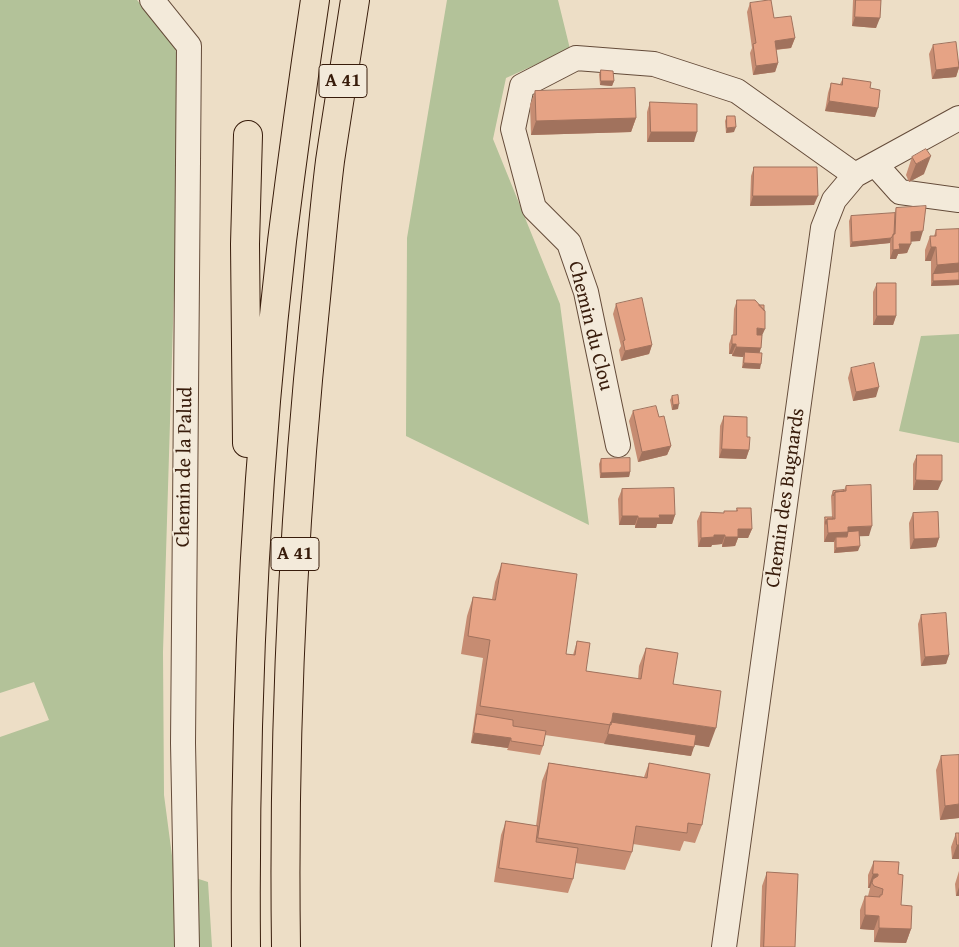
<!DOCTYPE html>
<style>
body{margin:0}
canvas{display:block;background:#eddec6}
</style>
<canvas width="959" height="947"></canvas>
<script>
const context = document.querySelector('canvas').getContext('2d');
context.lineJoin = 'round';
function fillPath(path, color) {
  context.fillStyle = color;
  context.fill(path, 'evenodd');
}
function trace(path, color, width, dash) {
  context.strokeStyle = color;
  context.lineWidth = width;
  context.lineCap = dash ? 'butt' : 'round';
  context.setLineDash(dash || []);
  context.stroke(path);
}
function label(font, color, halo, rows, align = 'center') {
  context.font = font + ' "Gentium Book Plus",serif';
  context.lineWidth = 4;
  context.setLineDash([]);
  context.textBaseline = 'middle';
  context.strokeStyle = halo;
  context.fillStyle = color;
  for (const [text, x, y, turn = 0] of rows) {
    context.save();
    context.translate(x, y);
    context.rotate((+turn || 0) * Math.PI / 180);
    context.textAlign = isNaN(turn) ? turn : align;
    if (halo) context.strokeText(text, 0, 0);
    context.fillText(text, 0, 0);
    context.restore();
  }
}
fillPath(new Path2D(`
 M0,0H137L175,43L180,93L163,652L164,795L174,871L208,882L212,947H0V737L49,720L34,682L0,693Z
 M447,0H558L570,49L506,78L493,139L560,304L589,525L406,436L407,238Z
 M959,334V443L899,431L921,336Z`), '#b3c299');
const minor = new Path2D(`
 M152,0L189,46L183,743L187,947
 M875,164L900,192L959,200
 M618,445L586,292L569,243L534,208L513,129L522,86L576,58L654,64L737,91L855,175
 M724,947L823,228L834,200L855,175L959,118`);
const highway = new Path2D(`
 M247,443L245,244L248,135
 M246,947C244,711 255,475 282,241C292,161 303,80 315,0
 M286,947C283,734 293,520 315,308C320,259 324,209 330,161C338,107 347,53 355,0`);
trace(minor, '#654c3a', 26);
trace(highway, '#381c0b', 30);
trace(minor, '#f3eada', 24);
trace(highway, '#eddec6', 28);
fillPath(new Path2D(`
 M853,0H881L876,28L852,26Z
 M750,3L774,18L795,38L791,48L776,50L778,63L775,72L753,75L750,53L752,48L747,12Z
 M933,45L959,64V68L956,77L932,79L929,54Z
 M601,70L614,81L612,86L600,85L599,74Z
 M843,78L870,88L875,117L825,111L828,93L831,83L840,84Z
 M535,91L636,118L631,132L531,135L530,105Z
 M650,102L694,142H647V112Z
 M727,116L734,132L726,133L725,121Z
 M912,157L924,174L909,182L906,175Z
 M754,167L814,205L750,206L751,176Z
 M896,208L920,241H911L907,253L898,254L896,259H890V243L850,247L849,221L851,216L895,213Z
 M959,229V285L931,286V261H925V250L930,236H934L936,230Z
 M877,283L896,316L893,325H873V292Z
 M737,300L762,337L759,353L760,369L742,368L743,357L732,356V354H729V344L732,335H733L734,309Z
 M616,304L652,345L649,354L621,361L619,350L621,346L613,314Z
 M851,368L876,397L853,401L848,378Z
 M672,396L678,409L672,410L670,400Z
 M633,411L659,417L671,446L667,455L638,462L629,421Z
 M724,416L749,450L746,459L719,458L720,426Z
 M917,455L938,490H913V464Z
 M601,459L630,472L629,477L600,478L599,464Z
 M846,486L869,536H859L858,551L834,553V542H824V522L825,517H832L831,496L833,491L844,490Z
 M622,489L675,515L672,524H657L656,528H635V525H619L618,499Z
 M737,508L752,529L748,538H738L735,546L722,547V544L712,545L711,547H698L697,521L701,512L724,513V511H736Z
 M913,513L939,538L936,547L910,549L909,523Z
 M502,563L566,654L573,655L577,641L586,671L638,679L639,666L646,648L673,684L709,747L694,744L691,756L545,735L543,746L540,755L507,750L508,748L471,743L483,658L461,654L467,616L473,597L492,599L495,582Z
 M921,615L949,655L946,664L921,666L918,624Z
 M941,756L959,818L940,820L936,770Z
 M549,763L644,777L649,763L702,825L695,843L684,841L680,851L633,844L632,852L625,870L575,863L573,879L568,893L494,882L501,835L506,821L536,826L542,781Z
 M956,833L959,859H952L951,847Z
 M874,861L898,874L901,905L911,929L906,943L874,942V930L860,929V910L865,896H868L870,888H868V875Z
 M959,871V896H956L955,884Z
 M767,872L795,947H760L762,886Z`), '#c68c72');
fillPath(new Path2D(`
 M855,17L880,18L876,28L852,26Z
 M795,38L791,48L771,50L775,41Z
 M778,63L775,72L753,75L756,66Z
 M959,67L956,77L932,79L936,70Z
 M601,81H614L612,86L600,85Z
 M829,101L878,108L875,117L825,111Z
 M636,118L631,132L531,135L536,121Z
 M736,127L734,132L726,133L727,128Z
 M651,132H697L694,142H647Z
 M931,156L924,174L909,182L916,164Z
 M753,196H818L814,205L750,206Z
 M923,231L920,241L907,242L911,232Z
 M891,238L890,243L850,247L852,242Z
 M899,244H911L907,253L898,254L896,259H890L893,250Z
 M931,247H936L931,261H925Z
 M959,263V277L933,274L937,265Z
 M959,280V285L931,286L933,281Z
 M877,316H896L893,325H873Z
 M757,328L765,329L761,338H755Z
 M732,344H736L732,354H729Z
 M652,345L649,354L621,361L625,351Z
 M736,347L761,348L758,358L745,352L743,357L732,356Z
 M744,363L761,364L760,369L742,368Z
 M879,387L876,397L853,401L856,392Z
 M679,404L678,409L672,410L673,405Z
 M671,446L667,455L638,462L642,452Z
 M722,449L749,450L746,459L719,458Z
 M630,472L629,477L600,478L601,473Z
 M916,480L942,481L938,490H913Z
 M659,515H675L672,524H657L656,528H635L638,518Z
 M622,516H638L635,525H619Z
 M872,526L869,536L836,537L834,542H824L828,533L848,527Z
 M738,529H752L748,538H738L735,546L722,547L725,537Z
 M714,535H725L722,544L712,545L711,547H698L701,538Z
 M939,538L936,547L910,549L914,539Z
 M860,546L858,551L834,553L836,548Z
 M949,655L946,664L921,666L925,657Z
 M613,713L716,728L709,747L609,732L611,725Z
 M474,733L511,738L508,748L471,743Z
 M608,734L694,747L691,756L604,744Z
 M959,804V818L940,820L945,806Z
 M957,845H959V859H952Z
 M873,874H878L874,886L873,879L870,888H868Z
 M959,887V896H956Z
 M865,915L879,916L874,930L860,929Z
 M879,928L911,929L906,943L874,942Z`), '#a1725d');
const building = new Path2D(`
 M769,0H771L774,18L791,16L795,38L775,41L778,63L756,66L753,44L756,43L750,3Z
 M856,0H881L880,18L855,17Z
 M956,42L959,67L936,70L933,45Z
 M601,70L613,71L614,81H601Z
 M843,78L871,82L870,88L880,90L878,108L829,101L831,83L842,85Z
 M635,88L636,118L536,121L535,91Z
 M650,102L697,104V132H651Z
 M727,116H735L736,127L727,128Z
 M926,149L931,156L916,164L912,157Z
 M754,167H817L818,196H753Z
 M926,206L923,231L911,232V244H899L900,249L893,250V234H895L896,208Z
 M895,213L894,234L891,238L852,242L851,216Z
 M959,229V263L937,265L936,247H931L930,236H936V230Z
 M959,272V280L933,281V274Z
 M877,283H896V316H877Z
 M642,298L652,345L625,351L623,341L625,340L616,304Z
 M737,300H755L765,311V329L757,328V335H762L761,348L736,347V344H732V335H736Z
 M759,305H764V310Z
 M745,352L762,353L761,364L744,363Z
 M874,363L879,387L856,392L851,368Z
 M678,395L679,404L673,405L672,396Z
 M656,406L659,417L664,416L671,446L642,452L633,411Z
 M724,416L747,417V437H750L749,450L722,449Z
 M917,455H942V481L916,480Z
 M630,458V472L601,473V459Z
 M871,485L872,526L848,527V532L828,533L827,519H835V492L846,491V486Z
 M674,488L675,515H659L660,518H638V516H622V489Z
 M844,490V491L835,492L833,496V491Z
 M737,508H751L752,529H738V537H725V535H714V537L701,538V512L724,513V511H737Z
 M938,512L939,538L914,539L913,513Z
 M825,517H833V519H827L826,524Z
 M859,531L860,546L836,548V537H847L848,532Z
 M502,563L577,574L566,654L575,655L577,641L590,643L586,671L641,679L646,648L678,653L673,684L721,691L716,728L613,713L611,725L480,706L490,640L468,636L473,597L495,600Z
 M946,613L949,655L925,657L921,615Z
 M477,714L513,720V726L546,731L543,746L511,741V738L474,733Z
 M611,722L696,735L694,747L608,734Z
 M959,755V804L945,806L941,756Z
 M549,763L647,778L649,763L710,774L702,825L688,823L687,833L636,826L632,852L538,838Z
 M506,821L538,826L536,842L578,848L573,879L499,868Z
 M956,833H959V845H957Z
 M874,861L899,862L898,874L903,875L901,905L912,906L911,929L879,928V916L865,915V896L880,897V895H882L883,889L874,886L872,883L873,879L878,876V874H873Z
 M767,872L798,874L795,947H764Z`);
fillPath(building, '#e6a385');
trace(building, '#a1725d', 1);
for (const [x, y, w] of [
 [343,81,48],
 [295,554,48]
]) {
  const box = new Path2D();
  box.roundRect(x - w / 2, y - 16.5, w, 33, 4);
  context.fillStyle = '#f3eada';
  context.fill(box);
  trace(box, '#381c0b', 1);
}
label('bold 19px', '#381c0b', null, [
 ["A 41",343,81],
 ["A 41",295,554]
]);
label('20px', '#381c0b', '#f3eada', [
 ["Chemin du Clou",590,326,76],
 ["Chemin de la Palud",185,467,-89],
 ["Chemin des Bugnards",786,498,-82]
]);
</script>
